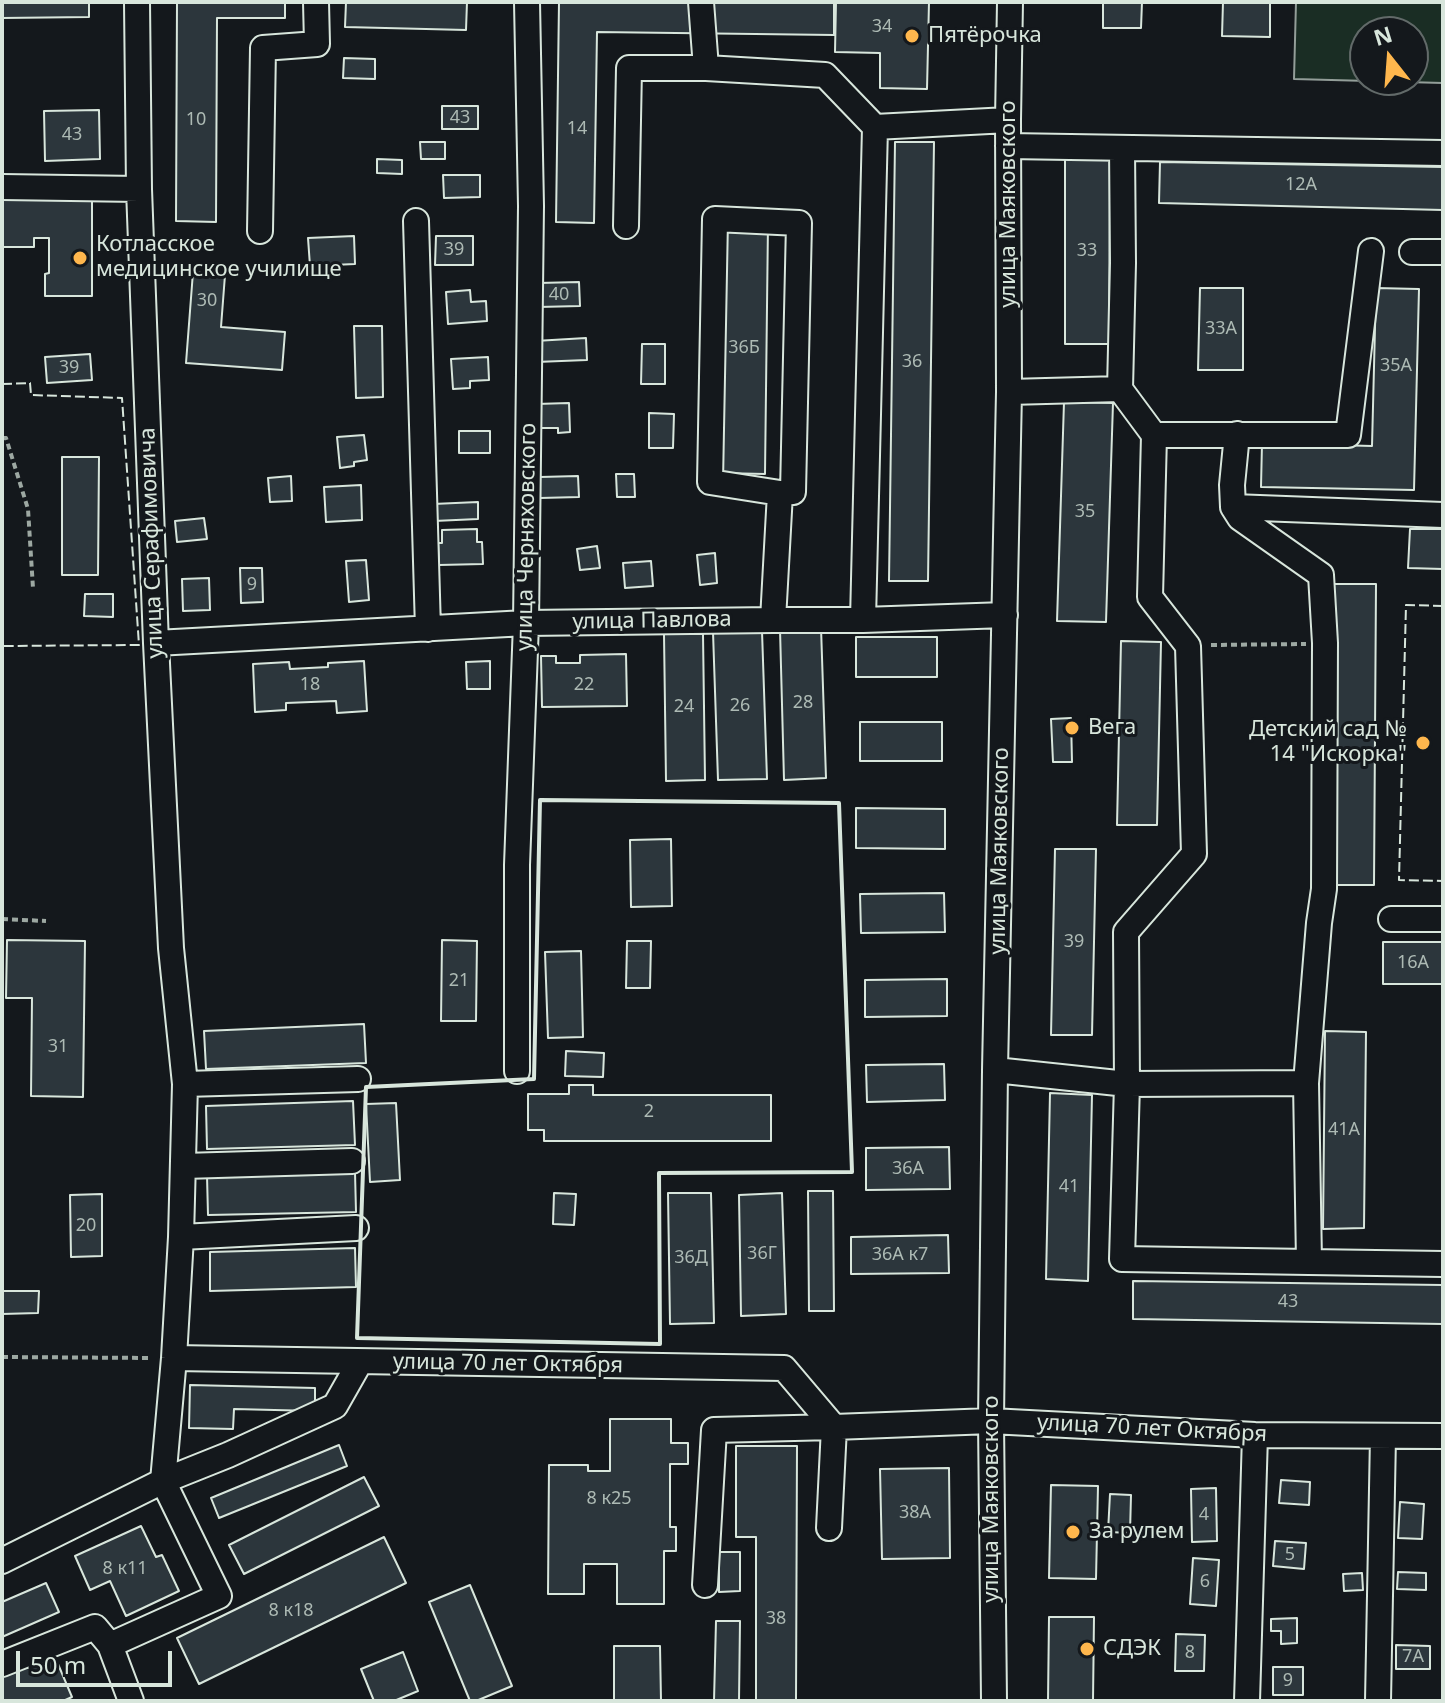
<!DOCTYPE html>
<meta charset="utf-8">
<style>
body{margin:0}
#map{position:relative;width:1445px;height:1703px;overflow:hidden;background:#14181c;font-family:"Noto Sans",sans-serif}
canvas{display:block}
.frame{position:absolute;inset:0;border:4px solid #d8e6dc;pointer-events:none}
.north{position:absolute;left:1349px;top:16px;width:80px;height:80px;box-sizing:border-box;background:#14181c;border:2px solid #626a69;border-radius:50%;rotate:343deg;font-size:22px;font-weight:700;line-height:32px;text-align:center;color:#d8e6dc}
.north::after{content:'';display:block;margin:auto;width:28px;height:36px;background:#ffb74d;clip-path:polygon(50% 0,100% 100%,50% 72%,0 100%)}
.scale{position:absolute;left:16px;top:1651px;width:156px;height:36px;box-sizing:border-box;border:4px solid #d8e6dc;border-top:0;padding-left:10px;font-size:24px;line-height:28px;white-space:nowrap;color:#d8e6dc;-webkit-text-stroke:6px #14181c;paint-order:stroke}
</style>
<div id="map">
<canvas width="1445" height="1703"></canvas>
<div class="frame"></div>
<div class="north">N</div>
<div class="scale">50 m</div>
</div>
<script>
const context = document.querySelector('canvas').getContext('2d');
context.lineJoin = 'round';
function fillPath(path, color) {
  context.fillStyle = color;
  context.fill(path, 'evenodd');
}
function trace(path, color, width, dash) {
  context.strokeStyle = color;
  context.lineWidth = width;
  context.lineCap = dash ? 'butt' : 'round';
  context.setLineDash(dash || []);
  context.stroke(path);
}
function label(font, color, halo, rows, align = 'center') {
  context.font = font + ' "Noto Sans",sans-serif';
  context.lineWidth = 6;
  context.setLineDash([]);
  context.textBaseline = 'middle';
  context.strokeStyle = halo;
  context.fillStyle = color;
  for (const [text, x, y, turn = 0] of rows) {
    context.save();
    context.translate(x, y);
    context.rotate((+turn || 0) * Math.PI / 180);
    context.textAlign = isNaN(turn) ? turn : align;
    if (halo) context.strokeText(text, 0, 0);
    context.fillText(text, 0, 0);
    context.restore();
  }
}
const green = new Path2D(`
 M1296,2H1443V83L1294,79ZM1365,32H1413V80H1365Z`);
fillPath(green, '#1a2d24');
trace(green, '#939e99', 2);
const building = new Path2D(`
 M2,2H89V17L2,18Z
 M177,2H285V18H217L216,222L176,221Z
 M346,2H467L466,30L345,27Z
 M559,2H834V35L597,32L594,223L556,222Z
 M836,2H929L927,89L880,88V53L835,52Z
 M1103,2H1142L1141,28H1103Z
 M1223,2H1270V37L1222,36Z
 M344,58L375,59V79L343,78Z
 M442,106H478V129H442Z
 M99,110L100,159L45,161L44,111Z
 M420,142H445V159H421Z
 M895,142H934L928,581H889Z
 M1065,157L1110,158L1109,344H1065Z
 M377,159L402,160V174L377,173Z
 M1160,162L1443,167V210L1159,203Z
 M443,175H480V197L444,198Z
 M2,198H92V296H45V274L49,273V238H34V247H2Z
 M723,223H768L765,474L720,473Z
 M354,236L355,264L310,266L308,238Z
 M436,236H473V265H435Z
 M193,272L225,275L221,327L285,332L282,370L186,363Z
 M579,282L580,306L538,307V283Z
 M1200,288H1243V370H1198Z
 M1376,288L1419,289L1414,490L1261,487L1262,443L1372,446Z
 M470,290L471,302L486,301L487,321L448,324L446,292Z
 M354,326H382L383,397L356,398Z
 M586,338L587,360L536,362L535,341Z
 M642,344H665V384H641Z
 M90,354L92,380L47,383L45,357Z
 M488,357L489,380L470,381V388L453,389L451,359Z
 M1064,402L1113,403L1106,622L1057,621Z
 M569,403L570,432L558,433V428H536V404Z
 M649,413L674,414L673,448H649Z
 M459,431H490V453H459Z
 M364,435L367,460L354,462V466L340,468L337,437Z
 M62,457H99L98,575H62Z
 M616,474H634L635,497H617Z
 M291,476L292,501L270,502L268,478Z
 M578,476L579,497L540,498V477Z
 M361,485L362,520L326,522L324,487Z
 M478,502V519L434,521L433,504Z
 M204,518L207,539L177,542L175,521Z
 M477,529V542H482L483,564L439,565L438,543H442V530Z
 M1410,529H1443V569L1408,568Z
 M597,546L600,568L580,570L577,549Z
 M715,553L717,583L700,585L697,555Z
 M366,560L369,600L349,602L346,561Z
 M651,561L653,586L625,588L623,563Z
 M240,568H262L263,602L241,603Z
 M209,578L210,610L183,611L182,579Z
 M1334,584H1376L1374,885H1333Z
 M85,594H113V617L84,616Z
 M821,627L826,778L784,780L780,629Z
 M762,631L767,779L718,780L713,632Z
 M664,634H703L705,780L666,781Z
 M856,637H937V677H856Z
 M1121,641L1161,642L1157,825H1117Z
 M626,654L627,706L542,707L541,656H556V663H580V655Z
 M364,661L367,711L337,713L336,701L286,703V710L255,712L253,664L289,662L290,669L328,667V663Z
 M490,661V689H467L466,662Z
 M1071,718L1072,762H1053L1051,719Z
 M860,722H942V761H860Z
 M856,808L945,809V849L856,848Z
 M671,839L672,906L631,907L630,840Z
 M1055,849H1096L1092,1035H1051Z
 M944,893L945,932L861,933L860,894Z
 M7,940L85,941L83,1097L31,1096L32,998H6Z
 M442,940L477,941L476,1021H441Z
 M627,941H651L650,988H626Z
 M1383,942H1443V984H1383Z
 M581,951L583,1037L548,1038L545,952Z
 M947,979V1016L865,1017V980Z
 M364,1024L366,1063L206,1069L204,1031Z
 M1325,1031L1366,1032L1364,1228L1323,1229Z
 M566,1051L604,1053L603,1077L565,1076Z
 M944,1064L945,1100L867,1102L866,1065Z
 M569,1085H593V1095H771V1141H544V1130H528V1094H569Z
 M1050,1093L1092,1095L1088,1281L1046,1279Z
 M353,1101L355,1145L207,1149L206,1106Z
 M396,1103L400,1180L370,1182L366,1104Z
 M949,1147L950,1189L866,1190V1148Z
 M355,1172L356,1212L208,1215L207,1176Z
 M808,1191H833L834,1311H809Z
 M554,1193L576,1194L574,1225L553,1224Z
 M668,1193H711L714,1323L670,1324Z
 M782,1193L786,1314L741,1316L739,1195Z
 M102,1194V1256L71,1257L70,1195Z
 M948,1235L949,1273L851,1274V1237Z
 M355,1248L356,1287L210,1291V1252Z
 M1133,1281L1443,1285V1324L1133,1319Z
 M2,1291H39L38,1313L2,1314Z
 M190,1385L315,1388V1411L234,1409L233,1429L189,1428Z
 M610,1419H671V1443H688V1464H670V1527H676V1551H664V1604H617V1564H584V1594H548L549,1465H588V1471H610Z
 M339,1445L347,1466L219,1518L211,1498Z
 M736,1446H797L796,1701H756V1537H736Z
 M949,1468L950,1558L882,1559L880,1469Z
 M364,1477L379,1506L244,1574L229,1545Z
 M1281,1480L1310,1482L1309,1505L1279,1503Z
 M1051,1485L1098,1486L1096,1579L1049,1578Z
 M1216,1488L1217,1541L1192,1542L1191,1489Z
 M1110,1494L1131,1495L1130,1533L1108,1532Z
 M1400,1502L1424,1504L1422,1539L1398,1538Z
 M141,1526L156,1557L162,1555L179,1591L126,1616L110,1581L90,1590L75,1556Z
 M384,1537L406,1583L199,1684L177,1638Z
 M1275,1541L1306,1543L1304,1569L1273,1566Z
 M719,1552H740V1591L719,1592Z
 M1193,1558L1219,1560L1216,1606L1190,1604Z
 M1398,1572L1426,1573V1590L1397,1589Z
 M1362,1573L1363,1590L1344,1591L1343,1574Z
 M46,1583L59,1612L2,1637V1602Z
 M470,1585L512,1686L476,1701H470L429,1602Z
 M1049,1617H1094L1093,1701H1048Z
 M1297,1618V1643L1281,1644V1631H1271V1619Z
 M716,1621H740L739,1701H714Z
 M1176,1634L1205,1635L1204,1671H1175Z
 M1396,1645L1430,1646V1669H1396Z
 M614,1646H660L661,1701H614Z
 M403,1652L418,1691L394,1701H374L361,1669Z
 M55,1657L72,1697L63,1701H2V1669L25,1660L28,1668Z
 M1273,1667H1303V1695H1273Z`);
fillPath(building, '#2c363c');
trace(building, '#d8e6dc', 2);
const minor = new Path2D(`
 M701,2L706,68
 M1008,146L1443,153
 M2,187L139,189
 M416,221L428,629
 M626,226L629,68H706L825,75L875,127L1008,120
 M260,231L263,48L317,44L316,2
 M1412,252H1443
 M1009,392L1120,389
 M1237,434L1232,485L1233,507L1240,518L1321,575L1325,643L1324,889L1319,923L1306,1083L1309,1262L1122,1259L1127,1084L1306,1083
 M1154,435H1348L1371,251
 M1233,507L1443,515
 M773,620L780,493L793,492L799,223L715,219L710,482L780,493
 M863,620L875,127
 M156,643L526,623L773,620H863L1005,615
 M1391,919H1443
 M995,1070L1127,1084L1126,932L1194,854L1188,646L1150,597L1154,435L1120,389L1123,263L1122,148
 M517,1071V865L526,623L531,206L527,2
 M185,1084L358,1079
 M184,1166L352,1161
 M181,1237L356,1228
 M1309,1262L1443,1264
 M174,1358L784,1368L834,1427L991,1421L1255,1435L1443,1436
 M2,1561L163,1481L228,1455L335,1406L360,1362
 M705,1585L714,1430L834,1427L829,1528
 M110,1645L219,1596L163,1481L174,1358L181,1237L185,1084L171,948L156,643L139,189L137,2
 M2,1664L95,1627L110,1645L131,1701
 M994,1701L991,1421L995,1070L1009,392L1008,120L1010,2
 M1247,1701L1255,1435
 M1378,1701L1383,1436`);
trace(minor, '#d8e6dc', 28);
trace(new Path2D(`
 M2,438H6L28,509L33,588
 M1211,645L1306,644
 M2,919L46,921
 M2,1357L152,1358`), '#9da8a2', 4, [6, 4]);
trace(minor, '#14181c', 24);
trace(new Path2D(`
 M2,384L30,383L31,395L122,398L139,645L2,646
 M1443,606L1406,605L1399,880L1443,881`), '#d8e6dc', 2, [10, 4]);
trace(new Path2D(`
 M540,800L839,803L852,1172L659,1173L660,1344L357,1338L366,1087L534,1079Z`), '#d8e6dc', 4);
for (const [x, y, r, color] of [
 [912,36,8,"#ffb74d"],
 [80,258,8,"#ffb74d"],
 [1072,728,8,"#ffb74d"],
 [1423,743,8,"#ffb74d"],
 [1073,1532,8,"#ffb74d"],
 [1087,1649,8,"#ffb74d"]
]) {
  const dot = new Path2D();
  dot.arc(x, y, r, 0, 2 * Math.PI);
  context.fillStyle = color;
  context.fill(dot);
  trace(dot, '#14181c', 3);
}
label('18px', '#adbab4', null, [
 ["34",882,27],
 ["43",460,118],
 ["10",196,120],
 ["14",577,129],
 ["43",72,135],
 ["12А",1301,185],
 ["39",454,250],
 ["33",1087,251],
 ["40",559,295],
 ["30",207,301],
 ["33А",1221,329],
 ["36Б",744,348],
 ["36",912,362],
 ["35А",1396,366],
 ["39",69,368],
 ["35",1085,512],
 ["9",252,585],
 ["18",310,685],
 ["22",584,685],
 ["28",803,703],
 ["26",740,706],
 ["24",684,707],
 ["39",1074,942],
 ["16А",1413,963],
 ["21",459,981],
 ["31",58,1047],
 ["2",649,1112],
 ["41А",1344,1130],
 ["36А",908,1169],
 ["41",1069,1187],
 ["20",86,1226],
 ["36Г",762,1254],
 ["36А к7",900,1255],
 ["36Д",691,1258],
 ["43",1288,1302],
 ["8 к25",609,1499],
 ["38А",915,1513],
 ["4",1204,1515],
 ["5",1290,1555],
 ["8 к11",125,1569],
 ["6",1205,1582],
 ["8 к18",291,1611],
 ["38",776,1619],
 ["8",1190,1653],
 ["7А",1413,1657],
 ["9",1288,1681]
]);
label('22px', '#d8e6dc', '#14181c', [
 ["Пятёрочка",928,36],
 ["Котласское",96,245],
 ["медицинское училище",96,270],
 ["Вега",1088,728],
 ["Детский сад №",1407,730,"right"],
 ["14 \"Искорка\"",1407,755,"right"],
 ["За рулем",1089,1532],
 ["СДЭК",1103,1649]
], 'left');
label('22px', '#d8e6dc', '#14181c', [
 ["улица Маяковского",1009,204,-90],
 ["улица Черняховского",527,537,-89],
 ["улица Серафимовича",152,543,-92],
 ["улица Павлова",652,621,-1],
 ["улица Маяковского",1000,851,-89],
 ["улица 70 лет Октября",508,1364,1],
 ["улица 70 лет Октября",1152,1429,3],
 ["улица Маяковского",992,1499,-90]
]);
</script>
